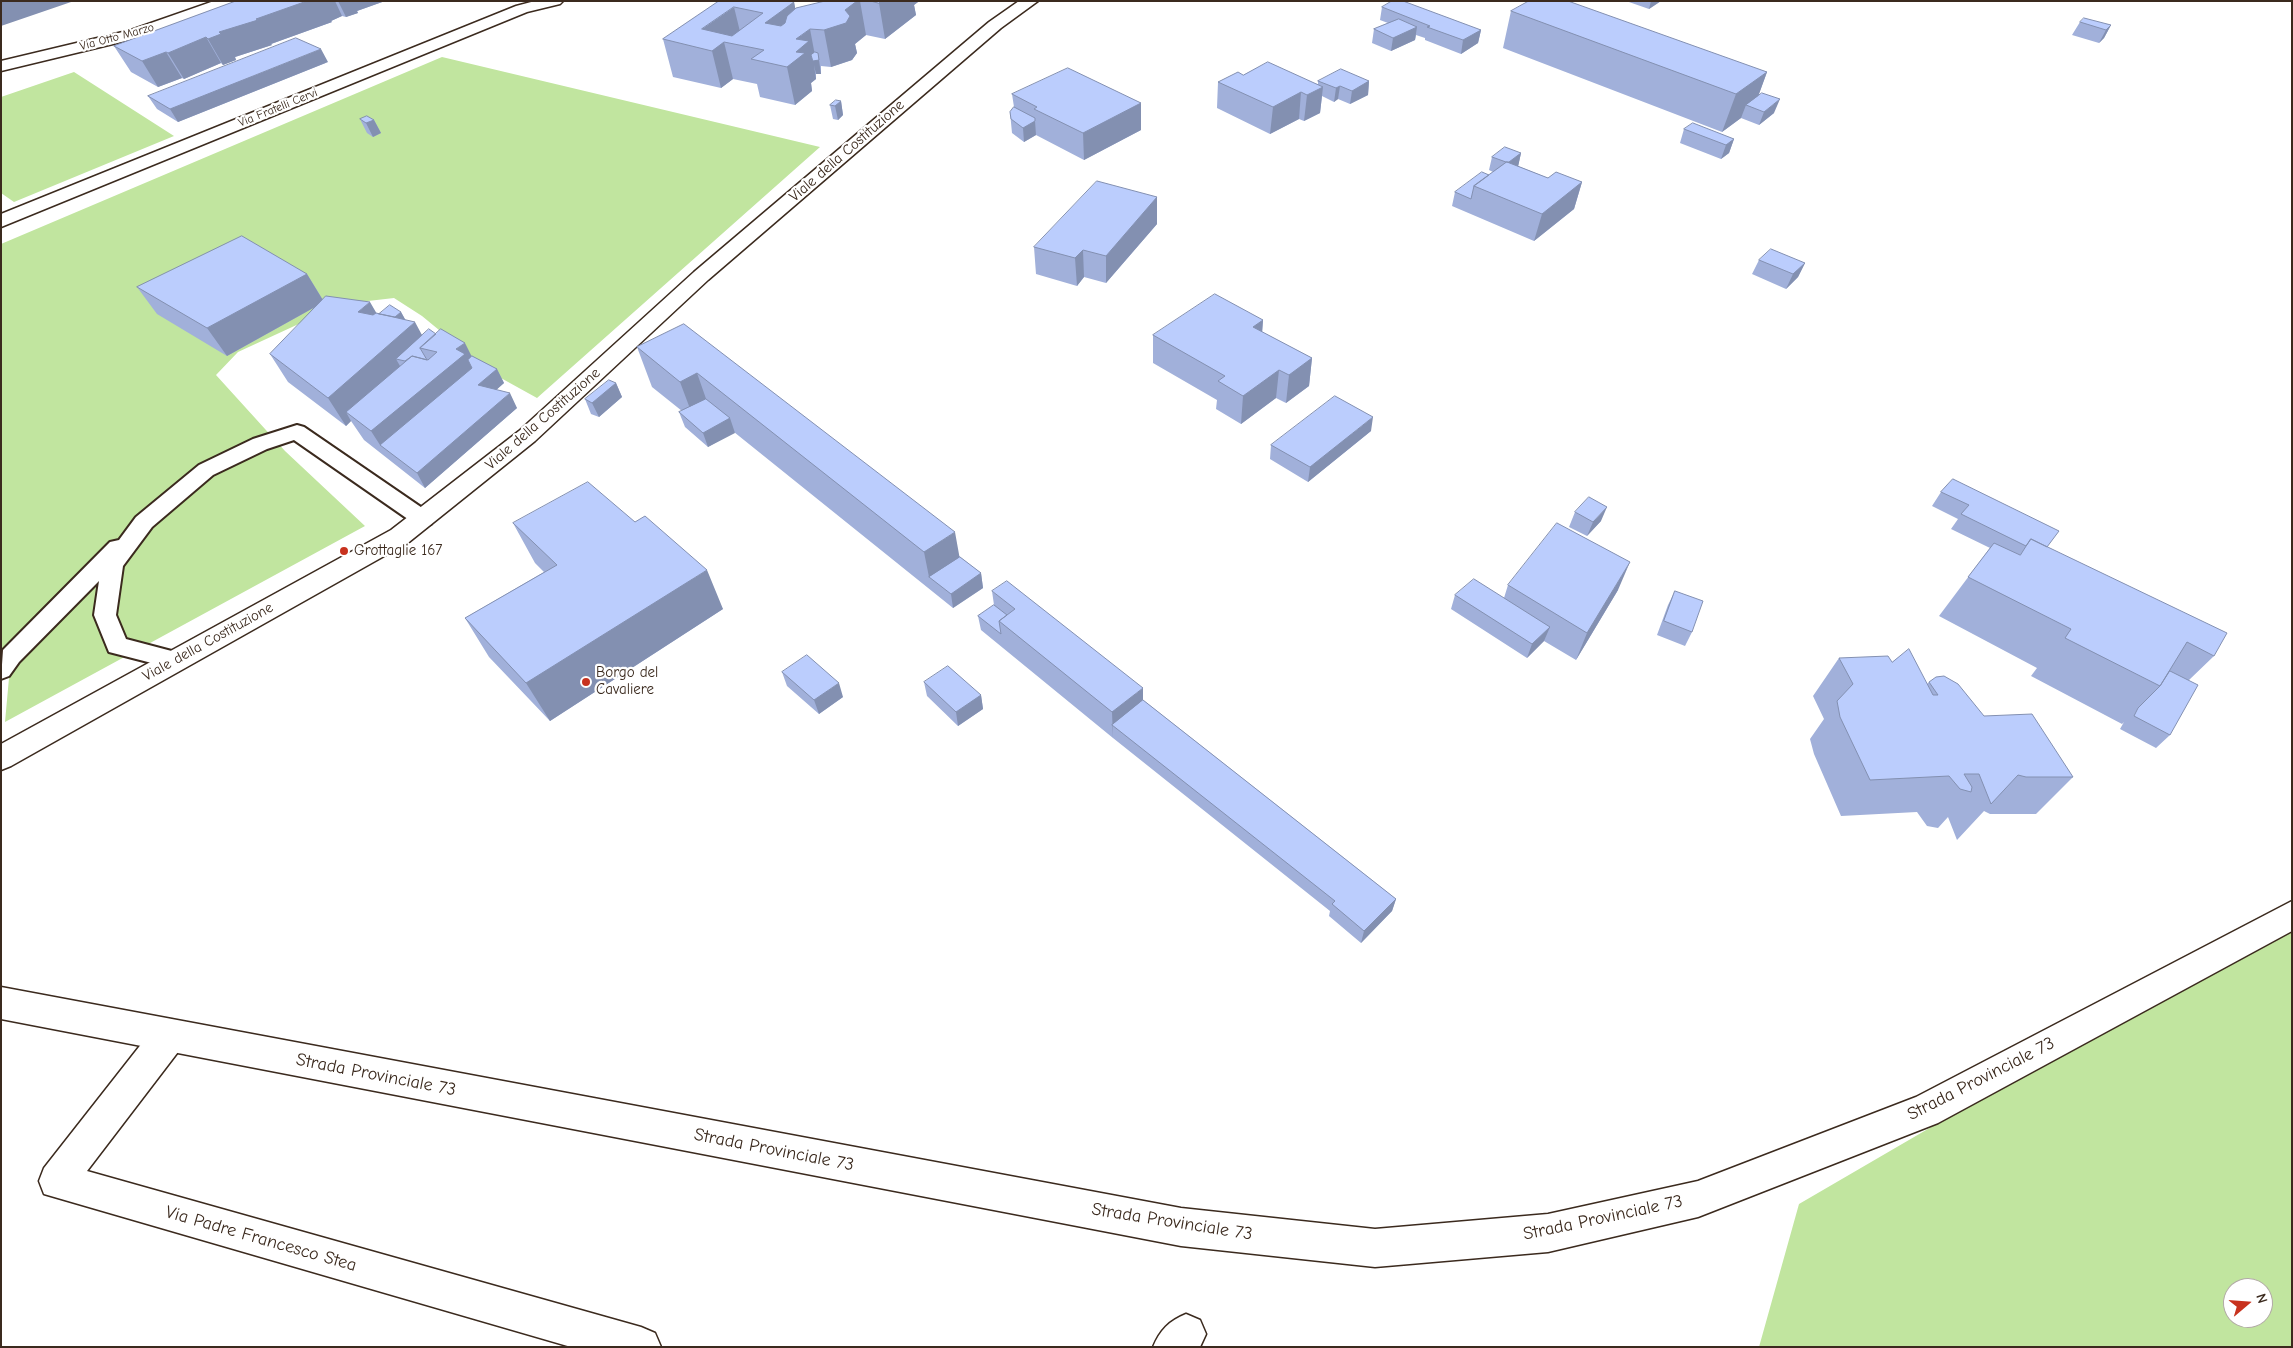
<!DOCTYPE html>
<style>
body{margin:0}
#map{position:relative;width:2293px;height:1348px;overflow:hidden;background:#fff;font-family:"Comic Neue",sans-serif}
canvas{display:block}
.frame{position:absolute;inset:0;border:2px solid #3b2a1e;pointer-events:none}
.north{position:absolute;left:2223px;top:1278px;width:50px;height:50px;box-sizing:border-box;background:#fff;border:1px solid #b1aaa5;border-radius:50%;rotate:72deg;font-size:14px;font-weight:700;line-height:20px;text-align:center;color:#3b2a1e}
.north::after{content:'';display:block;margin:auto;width:18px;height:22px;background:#c8321e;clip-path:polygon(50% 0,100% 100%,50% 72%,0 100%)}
</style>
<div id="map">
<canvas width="2293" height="1348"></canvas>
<div class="frame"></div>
<div class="north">N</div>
</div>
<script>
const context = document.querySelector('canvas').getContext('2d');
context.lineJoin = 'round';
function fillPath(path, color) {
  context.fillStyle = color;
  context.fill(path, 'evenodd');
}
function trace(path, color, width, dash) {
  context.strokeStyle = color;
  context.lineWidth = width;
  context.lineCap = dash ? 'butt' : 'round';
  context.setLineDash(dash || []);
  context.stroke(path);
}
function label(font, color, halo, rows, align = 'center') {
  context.font = font + ' "Comic Neue",sans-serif';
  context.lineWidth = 4.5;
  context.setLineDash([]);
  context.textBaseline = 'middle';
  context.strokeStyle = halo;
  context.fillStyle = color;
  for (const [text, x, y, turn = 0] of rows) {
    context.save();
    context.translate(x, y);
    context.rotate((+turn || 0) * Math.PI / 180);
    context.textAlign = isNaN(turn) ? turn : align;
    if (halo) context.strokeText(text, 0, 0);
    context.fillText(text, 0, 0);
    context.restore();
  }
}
fillPath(new Path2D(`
 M442,57L820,147L537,398L490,372L422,316L394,298L342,304L238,352L216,375L285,451L365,526L5,722L11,656L1,660V244Z
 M74,72L174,136L14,202L1,193V97Z
 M2292,917V1347H1759L1799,1204ZM2233,1288H2263V1318H2233Z`), '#c1e59f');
const lane = new Path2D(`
 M297,425L304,427L431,514L434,519L431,524L423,526L415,524L294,440L267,449L213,475L152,527L123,566L116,615L126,639L183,654L187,660L183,666L175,669L109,652L94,615L99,581L19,662L9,676L1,679L3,650L110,542L119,540L136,517L199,465L253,439Z`);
const street = new Path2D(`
 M214,1H238L235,4L142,37L1,71V61L131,30Z
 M535,1H563L560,4L527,12L1,227V214L516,6Z
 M1019,1H1038L1001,28L708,280L535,441L409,542L11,766L1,770V744L391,530L519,431L694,272L989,22Z
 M169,1020L181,1024L186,1036L181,1048L87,1171L641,1327L655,1333L661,1347H571L44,1194L39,1181L44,1168L157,1024Z
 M1186,1314L1200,1320L1206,1334L1200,1347H1153C1160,1330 1169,1321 1186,1314Z`);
const secondary = new Path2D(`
 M2292,901V931L1938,1123L1698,1217L1548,1252L1375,1267L1181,1246L1,1019V987L1181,1208L1375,1229L1548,1214L1698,1181L1916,1097Z`);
trace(lane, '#3b2a1e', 4);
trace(street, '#3b2a1e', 3);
trace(secondary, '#3b2a1e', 3);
fillPath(lane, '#fff');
fillPath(street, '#fff');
fillPath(secondary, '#fff');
fillPath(new Path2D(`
 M236,1H385L357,11L358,13L346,17L342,16L331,21L332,22L271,44L272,45L235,57L236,60L223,65L221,63L184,79L182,78L158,87L131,72L114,46Z
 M719,1L794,2L795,9L823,2V1L918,2L914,5L916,15L885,39L866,35L855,44L857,53L852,60L831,67L821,66V74H816V79L811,83L812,91L795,105L760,97L757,84L733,79L721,88L673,77L663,39Z
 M1626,1H1661L1649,9Z
 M1382,7L1481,30L1478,43L1461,54L1425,40V38L1416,35L1415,40L1391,51L1372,43L1374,29L1388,23L1380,20Z
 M1511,11L1767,72L1758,96L1774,113L1759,125L1741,118L1722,132L1503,48Z
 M2080,22L2111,25L2104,38L2099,43L2072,35Z
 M328,62L178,122L157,109L148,96Z
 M1243,75L1318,84V81H1369L1368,95L1350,104L1338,99L1334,102L1322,96L1320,113L1304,121L1299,119L1270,134L1217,108L1218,82Z
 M1012,94L1141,103V130L1084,160L1036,135L1024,142L1012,133L1010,112L1014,107Z
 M841,101L843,115L838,120L833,119L830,105Z
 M360,119L374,120L381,133L373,137L367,133Z
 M1684,129L1734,139L1729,153L1721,159L1680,143Z
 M1521,153L1518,166L1548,178L1582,182L1574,209L1534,241L1452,206L1455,192L1489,175L1493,172L1489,170L1492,157Z
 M1157,197V224L1106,283L1084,277L1077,286L1036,274L1034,247Z
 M1759,260L1805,263L1798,277L1786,289L1752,274Z
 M307,274L323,300L379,314L401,312L405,320L422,335L436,334L472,356L497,369L504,383L496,390L517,408L425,488L364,440L351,421L346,426L288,382L270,354L317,306L227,356L157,314L137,287Z
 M1263,320L1262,332L1312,358L1309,386L1286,403L1276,398L1241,424L1216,409L1217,400L1153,363V335Z
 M684,324L960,557L981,573L983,588L953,608L734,432L708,447L685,427L679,412L682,411L652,387L637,347Z
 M616,383L622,397L599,417L591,414L585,399Z
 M1371,431L1308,482L1270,459L1271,445Z
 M1953,479L2047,547L2214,656L2189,680L2170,735L2156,748L2120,729L2124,722L2122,724L2031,676L2037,668L1939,616L1990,548L1951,529L1958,519L1932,506L1941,492Z
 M1575,512L1601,521L1587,536L1569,527Z
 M635,522L723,609L550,721L489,657L465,618L544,572L535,563L513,523Z
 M1508,585L1618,590L1576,660L1544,641L1527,658L1451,609L1455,595L1504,598Z
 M992,591L1143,700L1396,899L1392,911L1361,943L1329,916L1330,911L1113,738L981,630L978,616L994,605Z
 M1675,591L1692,632L1685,646L1657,635L1668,605Z
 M1839,658L1892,662L1927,684L1929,682L1984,716L2073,777L2036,814H1990L1984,811L1957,840L1948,817L1938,828L1927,826L1917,812L1841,816L1814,754L1810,739L1824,719L1813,696Z
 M782,672L843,697L819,714L787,686Z
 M924,682L981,695L983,709L958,726L927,696Z`), '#a1b0da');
fillPath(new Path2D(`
 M1,1H74L1,26Z
 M307,1H335L342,16L331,21L332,22L271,44L272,45L235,57L236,60L223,65L208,39L219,32Z
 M338,1H385L357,11L358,13L346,17Z
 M857,1H860L866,35L855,44L857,53L852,60L831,67L824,30L845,10Z
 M881,1L918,2L914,5L916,15L885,39L879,3Z
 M1651,1H1661L1649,9Z
 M794,2L801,36L810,29L816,61L818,53L821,74H816L814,65L816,79L811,83L812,91L795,105L787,67L765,23Z
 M734,7L743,44L724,42L733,79L721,88L712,51L702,29Z
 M2111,25L2104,38L2099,43L2106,30Z
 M1417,27L1415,40L1391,51L1393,38Z
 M1481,30L1478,43L1461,54L1463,40Z
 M206,37L221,63L184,79L168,53Z
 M321,49L328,62L178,122L170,109Z
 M166,52L182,78L158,87L142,61Z
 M1767,72L1754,108L1746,105L1741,118L1722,132L1736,94Z
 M1369,81L1368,95L1350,104L1352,91Z
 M1340,86L1338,99L1334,102L1336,88Z
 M1323,87L1320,113L1304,121L1307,95Z
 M1301,92L1299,119L1270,134L1273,107Z
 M1780,99L1774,113L1759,125L1764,112Z
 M841,101L843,115L838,120L835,106Z
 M1141,103V130L1084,160L1083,133Z
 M374,120L381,133L373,137L366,123Z
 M1035,121L1036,135L1024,142L1023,128Z
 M1734,139L1729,153L1721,159L1726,145Z
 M1521,153L1518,167L1508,163Z
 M1582,182L1574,209L1534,241L1542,214Z
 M1157,197V224L1106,283V256Z
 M1083,250L1084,277L1077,286L1075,258Z
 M1805,263L1798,277L1786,289L1793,274Z
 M307,274L324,302L227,356L207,328Z
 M370,302L384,326L401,312L409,326L389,343L381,329L366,325L374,340L358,312Z
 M1263,320L1261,348L1253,327Z
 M415,322L430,350L420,348L396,359L404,373L346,412L351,421L346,426L328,398Z
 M465,343L479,371L380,445L371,431L456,349Z
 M1312,358L1309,386L1286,403L1289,375Z
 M497,369L504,383L485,400L478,385Z
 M1279,370L1276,398L1241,424L1243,396Z
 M697,373L711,413L695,422L680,382Z
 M616,383L622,397L599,417L592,403Z
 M510,393L517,408L425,488L417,473Z
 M1373,417L1371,431L1308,482L1310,467Z
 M730,418L735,433L708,447L703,433Z
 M1607,507L1601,521L1587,536L1593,522Z
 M955,532L962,571L929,577L924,552Z
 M1630,562L1618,590L1576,660L1587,633Z
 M707,570L723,609L550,721L526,683Z
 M981,573L983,588L953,608L951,594Z
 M1550,627L1544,641L1527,658L1532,644Z
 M839,683L843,697L819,714L814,700Z
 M1143,688V714L1112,725L1113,738L1112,712Z
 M981,695L983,709L958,726L956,712Z
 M1396,899L1392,911L1361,943L1364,931Z`), '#8390b1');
const building = new Path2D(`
 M236,1H307L256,19L258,20L219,32L221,34L208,39L206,37L168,53L166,52L142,61L114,46Z
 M719,1H789L794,2L765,23L781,26L785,23L787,16L796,8L825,1H857L845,10L850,16L846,23L824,30L810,29L796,39L809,41L796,52L805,53L787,67L751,59L764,50L724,42L712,51L663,39ZM734,7L763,13L732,36L702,29Z
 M871,1H881L879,3Z
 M1392,1H1403L1481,30L1463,40L1427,27L1430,26L1382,7Z
 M1529,1H1568L1767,72L1736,94L1511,11Z
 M2084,18L2111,25L2106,30L2080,22Z
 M1399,19L1417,27L1393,38L1374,29Z
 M296,38L321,49L170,109L148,96Z
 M815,52L818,53L819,60L813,61L814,65L811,55Z
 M1268,62L1323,87L1307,95L1301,92L1273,107L1218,82L1238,72L1243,75Z
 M1068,68L1141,103L1083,133L1034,109L1037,107L1012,94Z
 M1341,69L1369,81L1352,91L1340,86L1336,88L1318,81Z
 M1762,93L1780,99L1764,112L1746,105Z
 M836,100L841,101L835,106L830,105Z
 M1014,107L1035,118V121L1023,128L1011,119L1010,112Z
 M367,116L374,120L366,123L360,119Z
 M1693,123L1734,139L1726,145L1684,129Z
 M1505,147L1521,153L1509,162H1506L1492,157Z
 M1507,162L1548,178L1556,172L1582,182L1542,214L1474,186Z
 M1482,172L1489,175L1474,186L1471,199L1455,192Z
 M1097,181L1157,197L1106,256L1083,250L1075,258L1034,247Z
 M242,236L307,274L207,328L137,287Z
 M1771,249L1805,263L1793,274L1759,260Z
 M1215,294L1263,320L1253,327L1312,358L1289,375L1279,370L1243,396L1218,381L1225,376L1153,335Z
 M326,296L370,302L358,312L373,315L376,313L415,322L328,398L270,354Z
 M390,305L401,312L395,317L379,314Z
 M684,324L955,532L924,552L697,373L680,382L637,347Z
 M429,329L436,334L420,348L427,360L412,356L405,361L396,359Z
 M441,329L465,343L456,349L465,354L371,431L346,412L412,356L428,360L437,352L420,348Z
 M472,356L497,369L478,385L510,393L417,473L380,445L472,368L468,360Z
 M609,380L616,383L592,403L585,399Z
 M1335,396L1373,417L1310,467L1271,445Z
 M706,399L730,418L703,433L679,412Z
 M1953,479L2059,531L2047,547L2031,539L2026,546L1961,514L1969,505L1941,492Z
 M588,482L635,522L645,516L707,570L526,683L465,618L557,565L513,523Z
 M1589,497L1607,507L1593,522L1575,512Z
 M1557,523L1630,562L1587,633L1508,585Z
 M2031,539L2227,633L2214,656L2187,642L2160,686L2065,638L2071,629L1968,577L1994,543L2020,555Z
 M960,557L981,573L951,594L929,577Z
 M1474,579L1550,627L1532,644L1455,595Z
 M1007,581L1143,688L1112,712L999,621L1015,609L992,591Z
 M1675,591L1703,601L1692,632L1664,621Z
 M994,605L1007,615L999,621L1001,634L978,616Z
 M1909,649L1933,695H1938L1929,682L1936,677L1944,676L1958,684L1984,716L2032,714L2073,777H2026L2018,775L1991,804L1979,774H1964L1972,787L1971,792L1960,789L1949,776L1870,780L1840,717L1837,701L1853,684L1839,658L1888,656L1892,662Z
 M807,655L839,683L814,700L782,672Z
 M948,666L981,695L956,712L924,682Z
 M2170,671L2198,685L2170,735L2134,716L2138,708L2160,686Z
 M1143,700L1396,899L1364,931L1332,904L1335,901L1112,725Z`);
fillPath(building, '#bbcdfd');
trace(building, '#8390b1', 1);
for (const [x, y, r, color] of [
 [344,551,5,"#c8321e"],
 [586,682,5,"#c8321e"]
]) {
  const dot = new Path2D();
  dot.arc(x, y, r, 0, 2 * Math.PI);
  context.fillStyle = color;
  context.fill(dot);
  trace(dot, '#fff', 2);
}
label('12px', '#3b2a1e', '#fff', [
 ["Via Otto Marzo",117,37,-15],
 ["Via Fratelli Cervi",278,108,-22]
]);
label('15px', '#3b2a1e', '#fff', [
 ["Viale della Costituzione",847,151,-41],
 ["Viale della Costituzione",543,419,-41],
 ["Viale della Costituzione",208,642,-29]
]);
label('15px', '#3b2a1e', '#fff', [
 ["Grottaglie 167",354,551],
 ["Borgo del",596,673],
 ["Cavaliere",596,690]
], 'left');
label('18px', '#3b2a1e', '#fff', [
 ["Strada Provinciale 73",376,1075,11],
 ["Strada Provinciale 73",1981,1079,-27],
 ["Strada Provinciale 73",774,1150,11],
 ["Strada Provinciale 73",1603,1218,-12],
 ["Strada Provinciale 73",1172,1222,9],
 ["Via Padre Francesco Stea",261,1239,16]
]);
</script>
